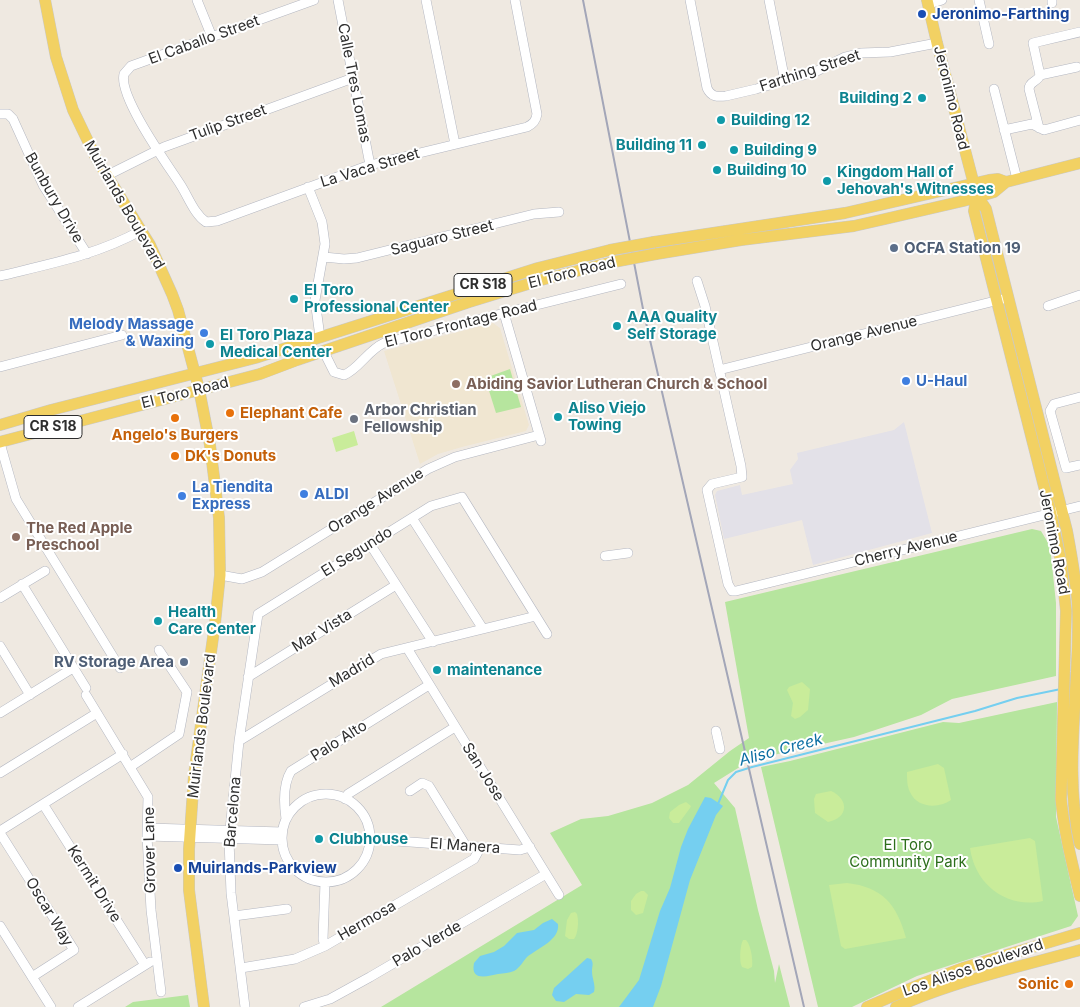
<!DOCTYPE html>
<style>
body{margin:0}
canvas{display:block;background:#efe9e1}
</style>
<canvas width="1080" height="1007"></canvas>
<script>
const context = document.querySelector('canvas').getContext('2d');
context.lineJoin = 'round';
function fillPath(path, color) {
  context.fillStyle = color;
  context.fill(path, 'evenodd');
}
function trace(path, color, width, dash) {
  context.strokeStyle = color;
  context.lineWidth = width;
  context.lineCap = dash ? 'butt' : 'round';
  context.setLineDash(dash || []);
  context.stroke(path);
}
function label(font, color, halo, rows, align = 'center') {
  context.font = font + ' Inter,sans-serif';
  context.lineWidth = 4;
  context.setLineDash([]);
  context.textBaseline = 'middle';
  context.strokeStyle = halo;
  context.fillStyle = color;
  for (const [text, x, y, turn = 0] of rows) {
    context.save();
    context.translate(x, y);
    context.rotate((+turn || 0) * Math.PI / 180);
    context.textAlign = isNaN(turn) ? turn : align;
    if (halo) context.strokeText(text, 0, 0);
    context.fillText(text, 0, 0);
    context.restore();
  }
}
fillPath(new Path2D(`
 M904,422L932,533L813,565L802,520L724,539L715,495L717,491L740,485L742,495L793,484L790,470L798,459L797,453L894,430Z`), '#e3e1e8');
fillPath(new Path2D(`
 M493,323L500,328L529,425L526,431L462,447L438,454L420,464L384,351Z`), '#f0e6d1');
fillPath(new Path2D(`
 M510,369L521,407L496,413L485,378Z
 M1032,529L1041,531L1050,546L1056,603V676L952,699L921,715L854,737L751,760L714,783L735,808L758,910L774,971L775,983L779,964L790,1007H381L582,885L550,833L581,819L608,816L652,803L688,785L730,751L749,738L725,602Z
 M1057,702L1056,817L1078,916L1071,926L917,976L852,1007H818L761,767L790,761L943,722L959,723Z
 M188,995L190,1007H125L133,1002Z`), '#b6e59e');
fillPath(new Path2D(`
 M354,431L358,445L336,452L332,438Z
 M802,682L810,689L808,710L800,717L795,719L791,716L793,703L787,690L789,687Z
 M938,764L944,768L951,800C938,809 917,808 910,792C907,786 907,779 907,772Z
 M831,791C849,799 849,818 828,822L815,813L814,799L816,794Z
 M686,802L691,806L690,808L679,823H673L669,818L670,812L679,805Z
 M1030,838L1035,841L1043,901C1007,909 975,885 970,848Z
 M847,883C882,887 897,904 906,938L845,949L841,946L829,885Z
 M641,891H644L648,895L643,913L636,915L631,910V901L636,894Z
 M575,912L577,914C579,921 578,934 574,939H569L565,936L567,920L571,913Z
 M743,940H746C751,945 753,960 752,967L748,969L742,967C739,962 740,945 743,940Z`), '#c9ec9a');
fillPath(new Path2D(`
 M705,797L711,798L723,806L716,815L690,880L661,986L653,1007H619L639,980L660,911L670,888L681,847L688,829Z
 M552,919L558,924C560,940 538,948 527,957C523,961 520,968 514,971C509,973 504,973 498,974C488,976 470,982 474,963L480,956L494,952L504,946L517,933L534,930L543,923Z
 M587,958L591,959C594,964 592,966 592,971C592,979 596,985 594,992L589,995L576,994L564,1002L556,1001L552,995L554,988Z`), '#75cff0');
trace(new Path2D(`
 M718,804L728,780L736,772L752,767L975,711L1017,698L1061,689`), '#75cff0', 2);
const minor = new Path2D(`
 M197,0L212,37
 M314,0L131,66L124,74C118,96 167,164 180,184C188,196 194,214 206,222L217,221L370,165L527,127C533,124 536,121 537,114L515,0
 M338,0L370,165
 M426,0L455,144
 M690,0L707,88C711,97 717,97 726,96L756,89L817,71L845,57L861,53L890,52L937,43
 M769,0L785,81
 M979,0L989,44
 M1052,0V3
 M929,4L942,0
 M1040,75L1077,67
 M994,89L1017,179
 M0,114H8L13,119L43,185L87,254
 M1039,128L1029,89C1029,81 1038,82 1040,75L1033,43L1080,32
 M1004,130L1032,124L1044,130L1080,120
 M106,176L164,147L353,78
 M308,187L322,222L325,244L315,300L320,337
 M324,257L344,259L357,258L534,214L559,212
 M0,276C49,264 97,255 142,230
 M697,281L705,306L741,466L742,477L712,484L707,490L728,584L732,591H736L1080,506
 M1048,306L1080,295
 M504,313L541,441
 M324,352L334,372L344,375C359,369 368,350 384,343L621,284
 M0,367L122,335
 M719,370L1003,299
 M1080,397L1054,404L1050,411L1066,468L1080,465
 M0,443L16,499L120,668
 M412,518L483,629
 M370,544L433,642
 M605,556L628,553
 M220,575L242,579L262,572L428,469L455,457L539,435
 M22,584L86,688
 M0,598L45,571
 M0,646L30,695
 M407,648L559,895
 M248,677L396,585
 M86,695L148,797L147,836L151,910L161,992
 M0,713L73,668
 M716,731L720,749
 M239,741L381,654L536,616
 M130,767L179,734L187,692L159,650
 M0,773L97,713
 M410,791L422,783L429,786L466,846
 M282 838a44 44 0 1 1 88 0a44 44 0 1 1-88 0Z
 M345,799L348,794L455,727
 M43,804L145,965
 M286,819C284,805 283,784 291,771L429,685
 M148,828L282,832
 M0,831L123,754
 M0,833L74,950L32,977
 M147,836L282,840
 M369,839L520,850L530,847
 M325,882L323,939L325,946
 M234,916L287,909
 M0,926L51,1007
 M241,968L295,959L325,946L474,859L480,848
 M78,1007L150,962
 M245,1007L231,893L229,840L239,741L258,614L431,506L462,497L547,634
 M304,1007L330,999L370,977L546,874`);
const major = new Path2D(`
 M45,0L56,57L73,110L96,158L150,245L172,294L178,310L199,389L210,445L219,518L220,575L215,623L194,775L189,849V890L204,1007
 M927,0L937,43L977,196L986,209L1067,531C1072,558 1077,584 1078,611C1080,686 1063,771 1080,844
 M977,196L974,211L1051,514L1061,562L1066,611L1061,799C1064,832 1072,863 1080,896
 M654,242L845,213L989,180L998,179L1006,182
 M656,254L741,240L854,226L885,219L963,201L994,192L1006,182L1080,163
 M0,425L51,410L255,358L538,268L610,250
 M0,442L260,374L297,360L469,302L541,280L613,262
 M867,1007L921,984L963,968L1080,933
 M896,1007C955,981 1018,967 1080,950`);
trace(minor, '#b4b7c1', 10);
trace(major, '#c9c9c9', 12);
trace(minor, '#fff', 9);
trace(major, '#f2d163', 11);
trace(new Path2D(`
 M583,0L644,314L804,1007`), '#a3a6b8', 2);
const majorBridge = new Path2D(`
 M610,250L654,242
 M613,262L656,254`);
trace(majorBridge, '#c9c9c9', 12, []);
trace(majorBridge, '#f2d163', 11);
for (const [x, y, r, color] of [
 [922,14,5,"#1a4fb4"],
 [922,98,5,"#0f9aa8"],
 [721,120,5,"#0f9aa8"],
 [702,145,5,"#0f9aa8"],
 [734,150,5,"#0f9aa8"],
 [717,170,5,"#0f9aa8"],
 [827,181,5,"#0f9aa8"],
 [894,248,5,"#5c6f8a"],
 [294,299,5,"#0f9aa8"],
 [617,326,5,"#0f9aa8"],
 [204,333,5,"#3f7fe0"],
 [210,344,5,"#0f9aa8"],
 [906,381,5,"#3f7fe0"],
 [456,384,5,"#8d6e63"],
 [230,413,5,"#e8710a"],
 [558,417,5,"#0f9aa8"],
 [175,418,5,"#e8710a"],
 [354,419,5,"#6b7280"],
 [175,456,5,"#e8710a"],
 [304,494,5,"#3f7fe0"],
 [182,496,5,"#3f7fe0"],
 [16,537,5,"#8d6e63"],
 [158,621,5,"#0f9aa8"],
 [184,662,5,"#5c6f8a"],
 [437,670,5,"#0f9aa8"],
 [319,839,5,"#0f9aa8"],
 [178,868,5,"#1a4fb4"],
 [1069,984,5,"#e8710a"]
]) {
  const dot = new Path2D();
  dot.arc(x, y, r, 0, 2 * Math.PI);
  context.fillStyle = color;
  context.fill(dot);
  trace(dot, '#fff', 2);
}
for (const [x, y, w] of [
 [483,285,58],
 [53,427,58]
]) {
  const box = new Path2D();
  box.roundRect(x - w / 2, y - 11.5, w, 23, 4);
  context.fillStyle = '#fff';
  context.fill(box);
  trace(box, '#2e2e2e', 1);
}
label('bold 14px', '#2e2e2e', null, [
 ["CR S18",483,285],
 ["CR S18",53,427]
]);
label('bold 15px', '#164399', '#fff', [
 ["Jeronimo-Farthing",932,14],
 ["Muirlands-Parkview",188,868]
], 'left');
label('15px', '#2e2e2e', '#fff', [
 ["El Caballo Street",204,40,-20],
 ["Farthing Street",810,71,-18],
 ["Calle Tres Lomas",354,83,79],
 ["Jeronimo Road",951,98,76],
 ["Tulip Street",228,123,-20],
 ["La Vaca Street",370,168,-17],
 ["Bunbury Drive",54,198,60],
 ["Muirlands Boulevard",124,205,60],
 ["Saguaro Street",442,238,-14],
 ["El Toro Road",572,273,-14],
 ["El Toro Frontage Road",461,324,-14],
 ["Orange Avenue",864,334,-14],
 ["El Toro Road",185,393,-14],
 ["Orange Avenue",376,501,-32],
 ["Jeronimo Road",1054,542,79],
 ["Cherry Avenue",906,549,-14],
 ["El Segundo",357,552,-32],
 ["Mar Vista",322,631,-32],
 ["Madrid",352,671,-31],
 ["Muirlands Boulevard",202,726,-83],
 ["Palo Alto",339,741,-32],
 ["San Jose",483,772,58],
 ["Barcelona",233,812,-85],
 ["El Manera",465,846,4],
 ["Grover Lane",150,850,-91],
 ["Kermit Drive",94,884,58],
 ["Oscar Way",49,912,59],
 ["Hermosa",367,921,-30],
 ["Palo Verde",427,944,-30],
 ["Los Alisos Boulevard",973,968,-19]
]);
label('bold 15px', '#0d838f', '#fff', [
 ["Building 2",912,98,"right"],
 ["Building 12",731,120],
 ["Building 11",692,145,"right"],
 ["Building 9",744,150],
 ["Building 10",727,170],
 ["Kingdom Hall of",837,172],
 ["Jehovah's Witnesses",837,189],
 ["El Toro",304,290],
 ["Professional Center",304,307],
 ["AAA Quality",627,317],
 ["Self Storage",627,334],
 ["El Toro Plaza",220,335],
 ["Medical Center",220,352],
 ["Aliso Viejo",568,408],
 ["Towing",568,425],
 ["Health",168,612],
 ["Care Center",168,629],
 ["maintenance",447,670],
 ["Clubhouse",329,839]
], 'left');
label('bold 15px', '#4e5e75', '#fff', [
 ["OCFA Station 19",904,248],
 ["RV Storage Area",174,662,"right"]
], 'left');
label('bold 15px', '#366cbe', '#fff', [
 ["Melody Massage",194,324,"right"],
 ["& Waxing",194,341,"right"],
 ["U-Haul",916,381],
 ["La Tiendita",192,487],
 ["Express",192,504],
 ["ALDI",314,494]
], 'left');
label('bold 15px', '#785e54', '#fff', [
 ["Abiding Savior Lutheran Church & School",466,384],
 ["The Red Apple",26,528],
 ["Preschool",26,545]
], 'left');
label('bold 15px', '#5b616d', '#fff', [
 ["Arbor Christian",364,410],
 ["Fellowship",364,427]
], 'left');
label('bold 15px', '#c56008', '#fff', [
 ["Elephant Cafe",240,413],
 ["Angelo's Burgers",175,435,"center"],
 ["DK's Donuts",185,456],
 ["Sonic",1059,984,"right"]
], 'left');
label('15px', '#2c6e1b', '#fff', [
 ["El Toro",908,845],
 ["Community Park",908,862]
]);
label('italic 16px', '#0d6fa3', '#fff', [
 ["Aliso Creek",781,750,-15]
]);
</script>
